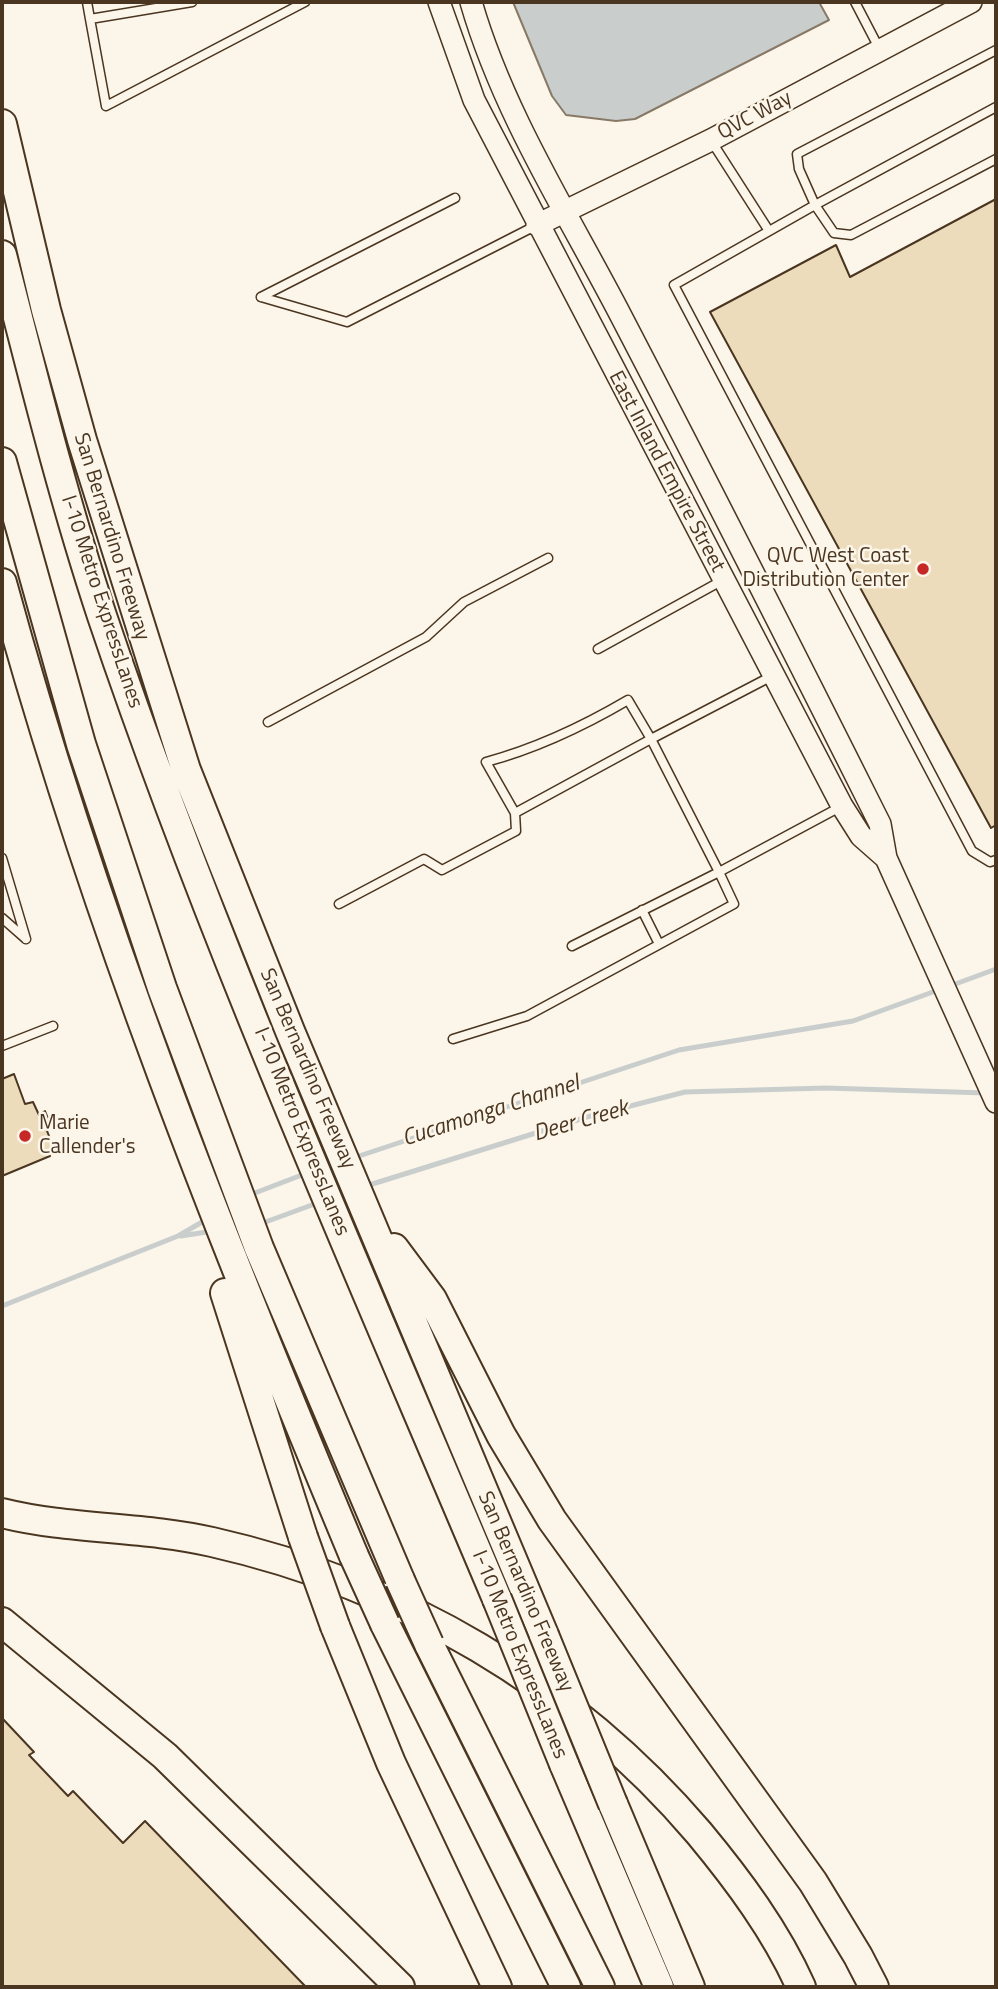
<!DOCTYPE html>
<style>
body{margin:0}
#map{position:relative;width:998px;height:1989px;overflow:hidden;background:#fbf6e9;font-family:"Titillium Web",sans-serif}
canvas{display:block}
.frame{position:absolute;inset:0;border:4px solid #4a3520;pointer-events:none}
</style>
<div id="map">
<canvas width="998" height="1989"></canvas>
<div class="frame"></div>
</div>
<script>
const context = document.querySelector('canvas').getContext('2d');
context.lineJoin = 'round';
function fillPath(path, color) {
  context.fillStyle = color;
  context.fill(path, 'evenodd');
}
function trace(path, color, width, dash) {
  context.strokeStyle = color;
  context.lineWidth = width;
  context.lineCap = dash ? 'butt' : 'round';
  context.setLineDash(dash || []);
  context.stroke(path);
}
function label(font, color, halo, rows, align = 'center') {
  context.font = font + ' "Titillium Web",sans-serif';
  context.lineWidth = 5;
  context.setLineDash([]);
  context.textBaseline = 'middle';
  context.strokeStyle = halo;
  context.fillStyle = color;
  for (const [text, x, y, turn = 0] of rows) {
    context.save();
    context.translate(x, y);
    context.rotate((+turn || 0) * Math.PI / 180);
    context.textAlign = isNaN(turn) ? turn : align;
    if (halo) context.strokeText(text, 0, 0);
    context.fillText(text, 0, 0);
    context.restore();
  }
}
const water = new Path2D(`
 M513,2H819L829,20L635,119L616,121L566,115L552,96Z`);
fillPath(water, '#c9cecd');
trace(water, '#887966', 2);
trace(new Path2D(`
 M950,986L996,969
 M353,1158L679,1050L853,1021L941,989
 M366,1186L587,1117L685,1092L826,1088L986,1093
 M247,1196L307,1173
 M260,1224L320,1202
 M181,1236L213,1231
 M2,1306L178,1236L209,1218`), '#c9cecd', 5);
const building = new Path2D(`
 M996,199V825L991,828L710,312L836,245L850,277Z
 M14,1074L25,1104L33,1102L39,1115L45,1111L49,1121L44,1123L54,1149L48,1151L50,1156L2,1176V1079Z
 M2,1718L34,1752L29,1755L68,1796L73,1791L123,1843L145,1821L306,1987H2Z`);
fillPath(building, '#ecdcbc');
trace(building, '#4a3520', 2);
const lane = new Path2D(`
 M87,2L90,19
 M192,2L90,19L106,106L305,2
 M855,2L880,50
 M996,50L797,154L799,169L815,205L674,285L972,851L990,862L996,860
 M996,107L815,205L834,233L851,235L996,159
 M712,142L769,231
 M261,297L347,322L535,226
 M261,297L455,198
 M598,649L723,580
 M772,676L651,739L719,872L842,806
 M268,722L426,637L464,602L548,558
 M2,858L26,939
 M339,904L424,859L442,870L516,831L515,813L486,762C538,748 582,727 628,700L651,739L515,813
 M642,910L659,944
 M2,918L26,939
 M453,1039L527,1016L734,904L719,872L572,946
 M2,1046L53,1026`);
const secondary = new Path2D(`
 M439,2L474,100L842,806L861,836L886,858
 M471,2C503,113 568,214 621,316C709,485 795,654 880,824L886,858L996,1102
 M537,225L711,140L971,2`);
const highway = new Path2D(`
 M2,124L46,310L82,440L186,770L290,1031L544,1635
 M2,255C33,376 63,498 102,616C215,951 360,1274 497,1599
 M2,462L81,744L162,988L259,1248L400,1580
 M2,583C93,917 221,1238 354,1556
 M394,1248L432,1299L501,1435L552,1520L813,1882L858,1956L874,1987
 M225,1293L303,1537
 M2,1513C70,1530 143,1526 212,1542C402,1585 572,1684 699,1833C738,1880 776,1931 801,1987
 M2,1622L165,1756L400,1987
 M385,1624L566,1987
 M335,1626L391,1763L497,1987
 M429,1644L600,1987
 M564,1764L659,1987
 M613,1804L690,1987`);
trace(lane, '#4a3520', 11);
trace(secondary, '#4a3520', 24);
trace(highway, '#4a3520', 32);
trace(lane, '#fbf6e9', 8);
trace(secondary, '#fbf6e9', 21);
trace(highway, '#fbf6e9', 28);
const highwayBridge = new Path2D(`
 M303,1537L335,1626
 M354,1556L385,1624
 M400,1580L429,1644
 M497,1599L564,1764
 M544,1635L613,1804`);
trace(highwayBridge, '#4a3520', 32, []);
trace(highwayBridge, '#fbf6e9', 28);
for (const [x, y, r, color] of [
 [923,569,7,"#c62828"],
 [25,1136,7,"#c62828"]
]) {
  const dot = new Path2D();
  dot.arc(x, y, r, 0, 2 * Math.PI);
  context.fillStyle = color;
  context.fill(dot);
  trace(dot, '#fbf6e9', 2.5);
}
label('21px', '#4a3520', '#fbf6e9', [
 ["QVC Way",755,116,-28],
 ["East Inland Empire Street",666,472,62],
 ["San Bernardino Freeway",111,537,73],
 ["I-10 Metro ExpressLanes",101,602,72],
 ["San Bernardino Freeway",307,1069,67],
 ["I-10 Metro ExpressLanes",301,1132,68],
 ["San Bernardino Freeway",525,1592,67],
 ["I-10 Metro ExpressLanes",519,1655,68]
]);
label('21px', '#4a3520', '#fbf6e9', [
 ["QVC West Coast",909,557],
 ["Distribution Center",909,581],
 ["Marie",39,1124,"left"],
 ["Callender's",39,1148,"left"]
], 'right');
label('italic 23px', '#4a3520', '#fbf6e9', [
 ["Cucamonga Channel",491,1112,-18],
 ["Deer Creek",581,1122,-16]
]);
</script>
